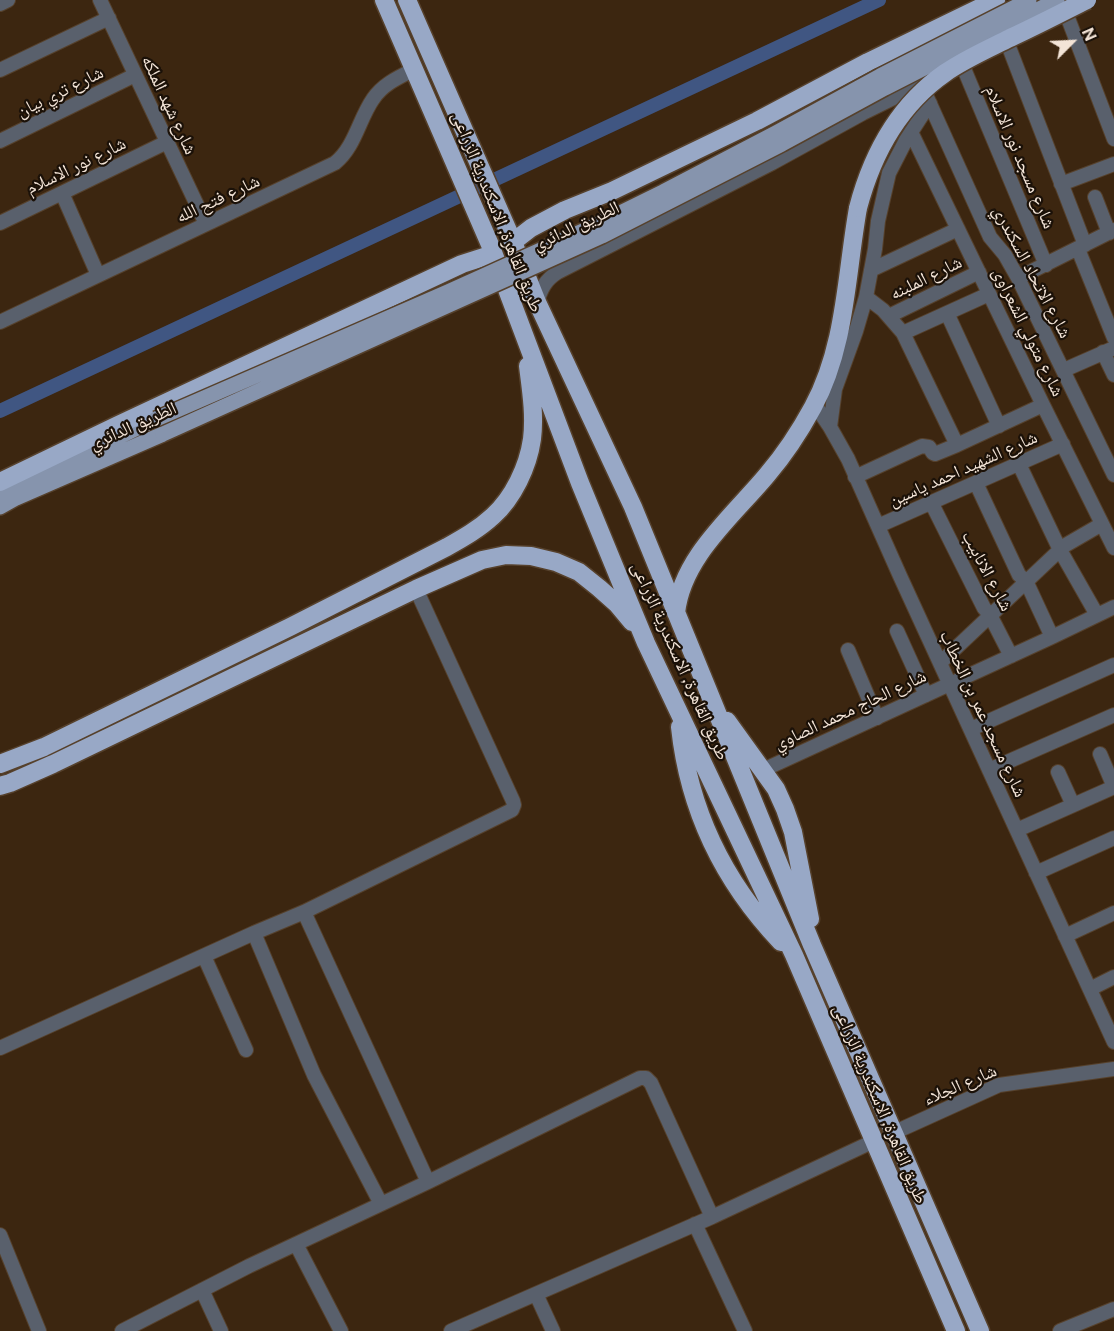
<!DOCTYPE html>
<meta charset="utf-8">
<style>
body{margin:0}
#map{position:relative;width:1114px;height:1331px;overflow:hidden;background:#3c2610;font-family:"Public Sans",sans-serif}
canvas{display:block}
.north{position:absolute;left:1042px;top:12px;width:60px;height:60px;-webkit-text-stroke:4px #1b1108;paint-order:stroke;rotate:66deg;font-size:16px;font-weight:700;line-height:24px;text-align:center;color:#f3e4d7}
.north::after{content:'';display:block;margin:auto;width:21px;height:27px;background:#f3e4d7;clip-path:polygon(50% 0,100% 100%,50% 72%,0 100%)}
</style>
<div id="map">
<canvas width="1114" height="1331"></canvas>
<div class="north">N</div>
</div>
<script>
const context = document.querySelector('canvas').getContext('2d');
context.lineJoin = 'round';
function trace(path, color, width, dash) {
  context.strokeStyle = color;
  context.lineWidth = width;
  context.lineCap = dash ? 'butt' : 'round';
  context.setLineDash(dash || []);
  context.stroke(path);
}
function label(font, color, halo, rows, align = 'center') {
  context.font = font + ' "Public Sans","Noto Naskh Arabic",sans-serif';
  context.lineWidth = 4.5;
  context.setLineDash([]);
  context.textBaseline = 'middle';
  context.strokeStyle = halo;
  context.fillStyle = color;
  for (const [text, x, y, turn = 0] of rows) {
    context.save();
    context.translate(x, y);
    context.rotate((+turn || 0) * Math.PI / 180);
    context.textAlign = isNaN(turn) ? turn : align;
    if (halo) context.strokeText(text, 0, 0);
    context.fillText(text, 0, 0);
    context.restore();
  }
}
trace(new Path2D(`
 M0,411L879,0`), '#405682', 14);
const street = new Path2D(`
 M100,0L206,224
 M0,4L8,0
 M1066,13L1114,139
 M1007,42L1085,245
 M962,64L1046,265
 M0,70L109,18
 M921,84L990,237L1005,255L1018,278L1114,475
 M911,132L1043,405L1114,548
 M0,141L135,75
 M1061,184L1114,164
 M62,193L98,275
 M1095,197L1109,233
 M0,223L167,142
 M1078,249L1114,338
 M871,270L958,229
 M1018,278L1114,230
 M866,297L883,310L903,333L957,445
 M537,302C541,289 545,280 558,272L772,163L863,113L930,80
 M947,313L999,426
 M889,316L979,272
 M0,322L335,163C355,147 359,119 373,99C383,84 399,77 415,69
 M903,333L989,294
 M1103,352L1114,375
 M1064,370L1114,348
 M815,405L830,427L848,459L900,576L1114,1042
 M830,427L835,389L856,331L866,297L875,249L878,221L889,173L906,140L930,103
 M1019,464L1060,550L1097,615
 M855,477L922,446L929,447L933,453L935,454L957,445L1043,405
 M976,483L1019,575L1026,581L1052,637
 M931,502L984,608L990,615L1011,656
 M878,526L1063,444
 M897,631L926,695
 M848,650L877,718
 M940,663L1064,546L1102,524
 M971,729L1114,665
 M1100,754L1114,787
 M763,770L1052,637L1114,607
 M989,770L1114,715
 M1058,772L1073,805
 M1017,830L1114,787
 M1036,873L1114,838
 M304,912L428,1182
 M254,933L314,1075L381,1204
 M1065,936L1114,913
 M204,956L246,1050
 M1090,989L1114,977
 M0,1048L254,933L304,912L512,810L514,805L513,801L416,589
 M893,1133L999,1085L1114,1069
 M695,1224L745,1331
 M0,1235L39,1331
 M296,1244L341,1331
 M202,1290L221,1331
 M536,1294L553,1331
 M122,1331L249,1266L428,1182L640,1078H646L651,1083L712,1217
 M451,1331L712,1217L874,1141
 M1060,1331L1114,1309`);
const primary = new Path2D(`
 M0,494L156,419
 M0,507L16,498L163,434`);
const highway = new Path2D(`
 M384,0L491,247L580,483L624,590L646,643L794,955L956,1331
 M407,0L513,242L537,302L633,507L812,945L980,1331
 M513,242L531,228L565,210L612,191L757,121L868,62L996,0
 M0,482L118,425L462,264L493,254
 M676,613C682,557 733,516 767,475C785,454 800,431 813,407C846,346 846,275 858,208
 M727,721L776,789L785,809L793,832L810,919
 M680,727C689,811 723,881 781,942
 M0,764L44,747L290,627L447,547C463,538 479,529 493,516C513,498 528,467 532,439C535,415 531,390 528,366
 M0,786L10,783L53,764L416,589L482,560L506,555L531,556L556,562L579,572L599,588L617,604L632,622`);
trace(street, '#56412c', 16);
trace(primary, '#56412c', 18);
trace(highway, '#56412c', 21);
trace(street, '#59606c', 14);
trace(primary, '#8694ad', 15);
trace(highway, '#98a8c6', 18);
const primaryBridge = new Path2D(`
 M156,419L448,292L596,225L663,192L776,133L880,76L1029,0
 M163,434L602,236L782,144L885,88L1057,0`);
const highwayBridge = new Path2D(`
 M858,208C872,155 899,105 945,73C965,59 988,49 1010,38C1036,26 1061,13 1087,0`);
trace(primaryBridge, '#56412c', 18, []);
trace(highwayBridge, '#56412c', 21, []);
trace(primaryBridge, '#8694ad', 15);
trace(highwayBridge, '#98a8c6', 18);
label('18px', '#f3e4d7', '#1b1108', [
 ["شارع تري بيان",60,92,-26],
 ["شارع شهد الملكه",169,105,65],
 ["شارع مسجد نور الاسلام",1020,157,67],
 ["شارع نور الاسلام",76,166,-26],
 ["شارع فتح الله",218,199,-25],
 ["طريق القاهرة, الاسكندرية الزراعى",497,212,68],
 ["الطريق الدائري",576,226,-25],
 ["شارع الاتحاد السكندري",1032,272,62],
 ["شارع الملبنه",926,278,-26],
 ["شارع متولي الشعراوى",1028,332,64],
 ["الطريق الدائري",133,426,-24],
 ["شارع الشهيد احمد ياسين",963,469,-24],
 ["شارع الانابيب",987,571,62],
 ["طريق القاهرة, الاسكندرية الزراعى",680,661,66],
 ["شارع الحاج محمد الصاوي",850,710,-25],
 ["شارع مسجد عمر بن الخطاب",983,714,65],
 ["شارع الجلاء",960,1085,-23],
 ["طريق القاهرة, الاسكندرية الزراعى",880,1104,67]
]);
</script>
